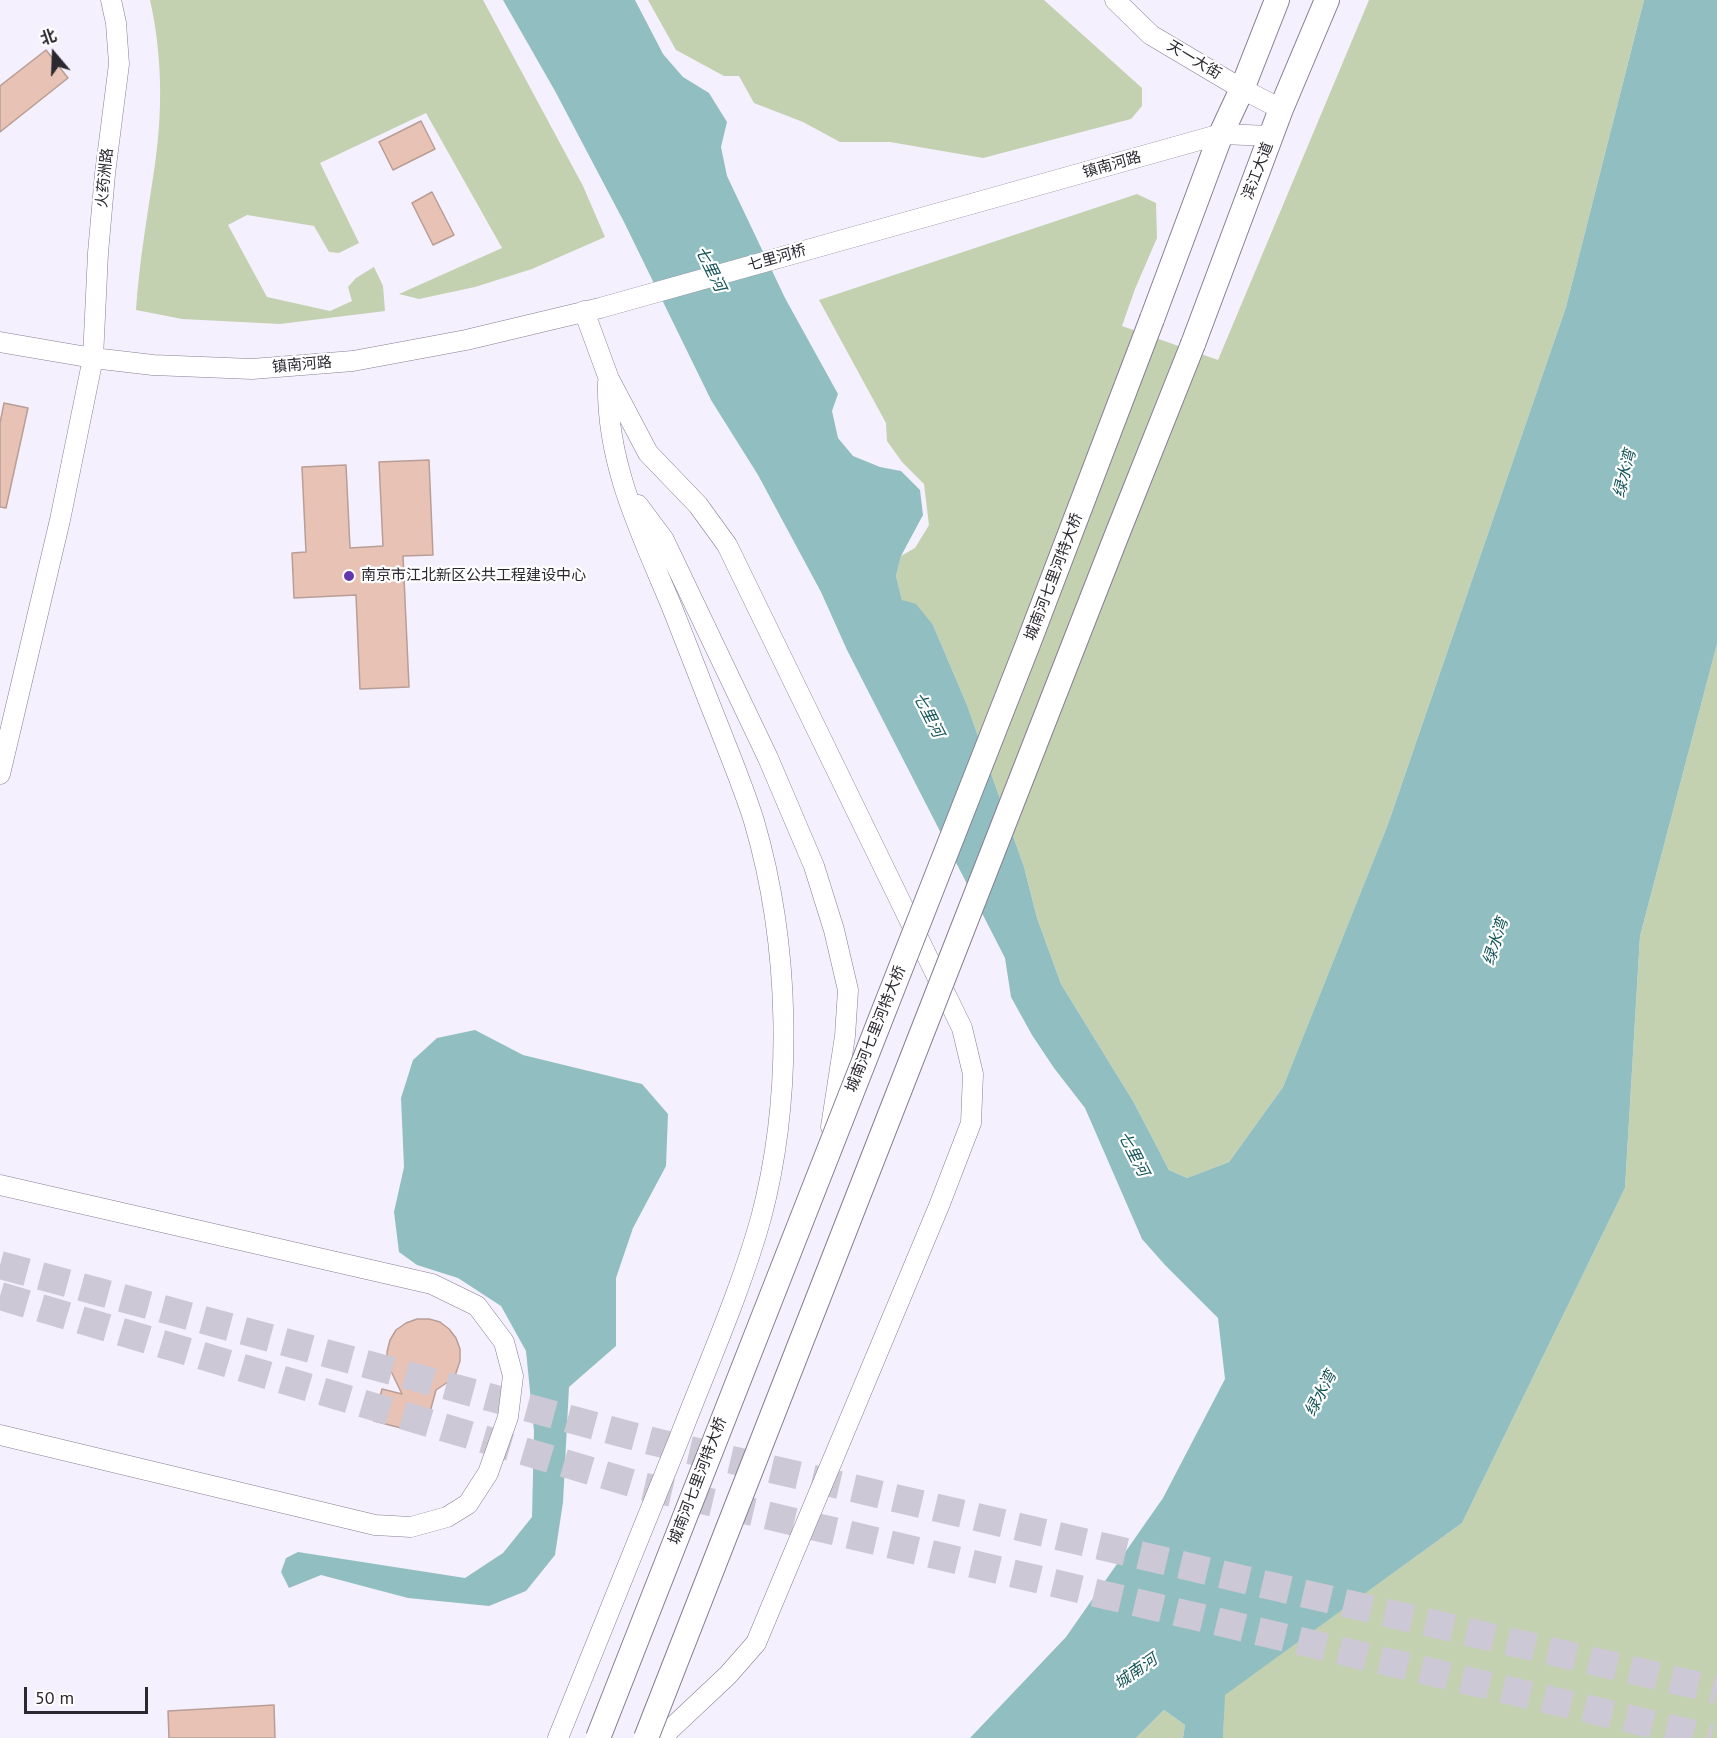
<!DOCTYPE html>
<meta charset="utf-8">
<style>
body{margin:0}
#map{position:relative;width:1717px;height:1738px;overflow:hidden;background:#f5f0fe;font-family:"PT Sans","Noto Sans SC",sans-serif}
canvas{display:block}
.north{position:absolute;left:24px;top:24px;width:60px;height:60px;-webkit-text-stroke:4px #fff;paint-order:stroke;rotate:341deg;font-size:16px;font-weight:700;line-height:24px;text-align:center;color:#2b2830}
.north::after{content:'';display:block;margin:auto;width:21px;height:27px;background:#2b2830;clip-path:polygon(50% 0,100% 100%,50% 72%,0 100%)}
.scale{position:absolute;left:24px;top:1687px;width:124px;height:27px;box-sizing:border-box;border:3px solid #2b2830;border-top:0;padding-left:8px;font-size:18px;line-height:21px;white-space:nowrap;color:#2b2830;-webkit-text-stroke:4px #fff;paint-order:stroke}
</style>
<div id="map">
<canvas width="1717" height="1738"></canvas>
<div class="north">北</div>
<div class="scale">50 m</div>
</div>
<script>
const context = document.querySelector('canvas').getContext('2d');
context.lineJoin = 'round';
function fillPath(path, color) {
  context.fillStyle = color;
  context.fill(path, 'evenodd');
}
function trace(path, color, width, dash) {
  context.strokeStyle = color;
  context.lineWidth = width;
  context.lineCap = dash ? 'butt' : 'round';
  context.setLineDash(dash || []);
  context.stroke(path);
}
function label(font, color, halo, rows, align = 'center') {
  context.font = font + ' "PT Sans","Noto Sans SC",sans-serif';
  context.lineWidth = 4.5;
  context.setLineDash([]);
  context.textBaseline = 'middle';
  context.strokeStyle = halo;
  context.fillStyle = color;
  for (const [text, x, y, turn = 0] of rows) {
    context.save();
    context.translate(x, y);
    context.rotate((+turn || 0) * Math.PI / 180);
    context.textAlign = isNaN(turn) ? turn : align;
    if (halo) context.strokeText(text, 0, 0);
    context.fillText(text, 0, 0);
    context.restore();
  }
}
fillPath(new Path2D(`
 M150,0H483L583,186L605,237L532,269L475,287L419,299L399,294L502,248L426,113L320,163L359,243L339,253L329,252L314,226L247,215L228,225L267,297L330,311L352,301L348,287L356,278L374,267L383,286L385,311L280,324L182,319L136,310C139,261 148,213 155,164C163,110 162,53 150,0Z
 M648,0H1044L1142,88V106L1131,119L983,158L890,142H840L803,122L754,103L739,76H724L676,50Z
 M1369,0H1644L1566,307L1388,824L1283,1087L1229,1162L1187,1178L1169,1170L1133,1101L1061,984L1037,918L1024,867L967,705L933,625L902,600L896,576L901,556L915,548L929,525L924,484L902,462L887,441L886,423L819,300L1137,194L1156,203L1157,238L1135,289L1122,326L1218,360Z
 M1717,644V1738H1223L1224,1695L1462,1523L1625,1188L1640,936Z
 M1164,1710L1185,1725L1183,1738H1136Z`), '#c3d1b0');
fillPath(new Path2D(`
 M503,0H635L663,54L683,77L709,93L727,122L721,147L727,176L785,298L838,394L832,411L838,438L853,456L880,467L901,471L920,490L923,515L901,556L896,576L902,600L916,604L933,625L967,705L1024,867L1037,918L1061,984L1133,1101L1169,1170L1187,1178L1229,1162L1283,1087L1388,824L1566,307L1644,0H1717V644L1640,936L1625,1188L1462,1523L1225,1695L1223,1738H1183L1185,1725L1164,1710L1136,1738H970L1066,1637L1163,1498L1225,1379L1218,1318L1165,1265L1142,1239L1085,1108L1054,1068L1032,1035L1011,997L1005,958L847,650L821,592L758,475L711,400L624,222L555,91Z
 M475,1030L523,1055L642,1084L668,1114L666,1166L633,1228L616,1278V1346L569,1387L563,1502L555,1555L526,1591L489,1606L408,1598L321,1575L289,1588L281,1572L286,1558L298,1552L465,1578L503,1553L532,1517L534,1431L526,1351L501,1306L458,1278L417,1265L399,1252L394,1212L404,1167L401,1098L413,1060L437,1038Z`), '#91bfc1');
const building = new Path2D(`
 M46,50L68,78L0,132V86Z
 M421,121L435,149L393,170L379,142Z
 M432,192L454,235L433,245L412,203Z
 M4,403L28,408L6,508L0,507V423Z
 M429,460L433,555L403,556L409,687L360,689L356,595L294,598L292,553L306,552L302,467L346,465L350,548L383,546L379,462Z
 M417,1319H429L440,1322L449,1329L456,1338L460,1349V1361L456,1373L448,1382L436,1390L424,1434L374,1421L382,1389L402,1394L388,1365L387,1352L390,1340L396,1330L406,1323Z
 M274,1705L275,1738H169L168,1711Z`);
fillPath(building, '#e8c2b5');
trace(building, '#b89e96', 1.5);
trace(new Path2D(`
 M0,1265L651,1441L1717,1690
 M0,1296L638,1485L1711,1738`), '#cdc8d5', 28, [28, 14]);
const minor = new Path2D(`
 M1115,0L1151,35L1242,89L1281,109
 M584,311L609,379L648,453L698,505L727,545L962,1028L973,1074L971,1123L939,1206L756,1643L728,1675L661,1738
 M0,342L93,358L153,365L252,369L353,361L466,340L600,308L1221,134L1271,136
 M638,505L664,540L768,758L814,866L834,930L848,990L845,1036L831,1127
 M0,774L60,520L93,358L98,253L105,174L119,64L116,23L111,0
 M0,1185L432,1284L477,1306L504,1342L513,1376L508,1417L488,1473L468,1504L447,1517L411,1527L375,1525L0,1435
 M558,1738C599,1639 639,1539 679,1439C707,1366 740,1293 761,1218C794,1093 790,944 754,821C744,789 731,758 719,727C702,685 686,642 669,600C639,529 606,461 608,382`);
const major = new Path2D(`
 M1152,319L1221,134L1242,89L1277,0
 M1193,344L1281,109L1327,0`);
trace(minor, '#877e94', 21);
trace(major, '#877e94', 26);
trace(minor, '#fff', 20);
trace(major, '#fff', 24);
const majorBridge = new Path2D(`
 M598,1738L1028,644L1152,319
 M646,1738L1116,537L1193,344`);
trace(majorBridge, '#877e94', 26, []);
trace(majorBridge, '#fff', 24);
for (const [x, y, r, color] of [
 [349,576,6,"#6336ae"]
]) {
  const dot = new Path2D();
  dot.arc(x, y, r, 0, 2 * Math.PI);
  context.fillStyle = color;
  context.fill(dot);
  trace(dot, '#fff', 2);
}
label('15px', '#2b2830', '#fff', [
 ["天一大街",1194,60,31],
 ["镇南河路",1112,165,-16],
 ["滨江大道",1258,171,-69],
 ["火药洲路",105,178,-84],
 ["七里河桥",777,258,-16],
 ["镇南河路",302,365,-5],
 ["城南河七里河特大桥",1054,577,-69],
 ["城南河七里河特大桥",876,1029,-68],
 ["城南河七里河特大桥",698,1481,-69]
]);
label('15px', '#2b2830', '#fff', [
 ["南京市江北新区公共工程建设中心",361,576]
], 'left');
label('italic 16px', '#135457', '#fff', [
 ["七里河",710,269,64],
 ["绿水湾",1625,474,-76],
 ["七里河",928,715,63],
 ["绿水湾",1496,942,-72],
 ["七里河",1133,1154,63],
 ["绿水湾",1321,1394,-62],
 ["城南河",1136,1672,-35]
]);
</script>
